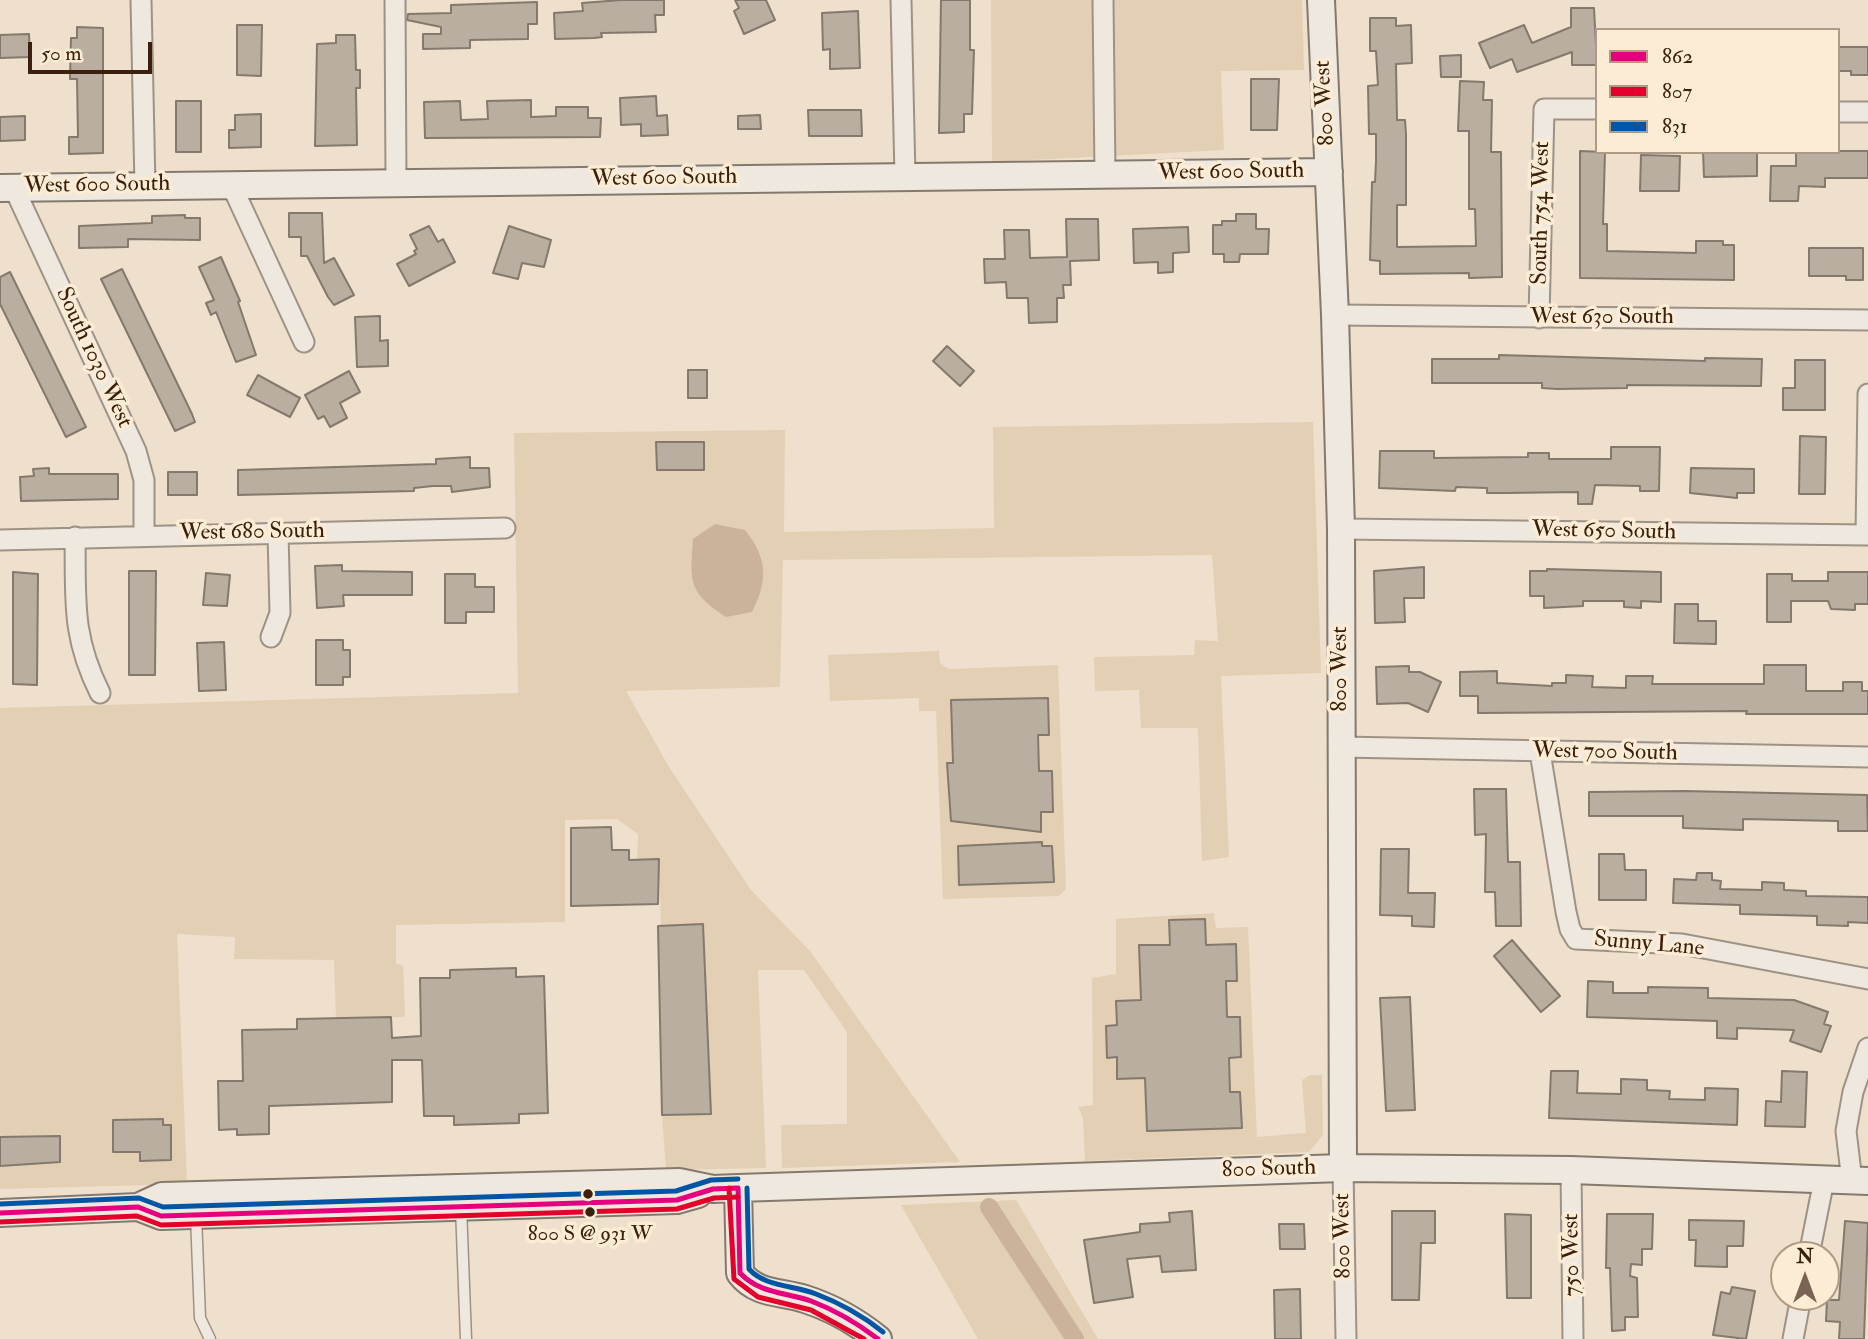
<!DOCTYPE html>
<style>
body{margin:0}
#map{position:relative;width:1868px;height:1339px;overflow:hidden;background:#eee0cc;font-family:"IM FELL Double Pica",serif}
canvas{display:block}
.legend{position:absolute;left:1595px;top:28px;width:245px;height:126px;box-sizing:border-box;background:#fcecd5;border:2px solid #af9a86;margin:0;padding:9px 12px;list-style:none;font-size:21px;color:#3b2010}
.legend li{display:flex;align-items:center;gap:14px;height:35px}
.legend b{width:35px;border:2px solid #af9a86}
.north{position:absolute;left:1770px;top:1241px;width:70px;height:70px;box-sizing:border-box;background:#fcecd5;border:2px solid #af9a86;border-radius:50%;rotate:0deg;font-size:19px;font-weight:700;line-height:28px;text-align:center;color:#3b2010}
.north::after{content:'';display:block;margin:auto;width:24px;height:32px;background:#7a6352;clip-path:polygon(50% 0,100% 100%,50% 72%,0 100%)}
.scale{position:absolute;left:28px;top:42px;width:124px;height:32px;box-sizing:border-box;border:4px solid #3b2010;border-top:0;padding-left:9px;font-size:21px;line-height:24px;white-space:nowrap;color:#3b2010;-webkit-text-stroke:5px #fcecd5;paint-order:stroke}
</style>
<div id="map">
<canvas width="1868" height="1339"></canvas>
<ul class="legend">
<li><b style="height:9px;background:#e5007d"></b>862</li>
<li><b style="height:9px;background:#e4002b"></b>807</li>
<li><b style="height:9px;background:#0055a4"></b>831</li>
</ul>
<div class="north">N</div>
<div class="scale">50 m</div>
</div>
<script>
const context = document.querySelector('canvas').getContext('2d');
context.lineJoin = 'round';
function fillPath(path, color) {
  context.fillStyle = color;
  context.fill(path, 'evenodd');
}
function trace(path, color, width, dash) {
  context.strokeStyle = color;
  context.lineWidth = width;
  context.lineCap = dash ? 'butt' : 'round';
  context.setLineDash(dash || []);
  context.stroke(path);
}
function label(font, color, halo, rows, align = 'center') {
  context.font = font + ' "IM FELL Double Pica",serif';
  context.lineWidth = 7;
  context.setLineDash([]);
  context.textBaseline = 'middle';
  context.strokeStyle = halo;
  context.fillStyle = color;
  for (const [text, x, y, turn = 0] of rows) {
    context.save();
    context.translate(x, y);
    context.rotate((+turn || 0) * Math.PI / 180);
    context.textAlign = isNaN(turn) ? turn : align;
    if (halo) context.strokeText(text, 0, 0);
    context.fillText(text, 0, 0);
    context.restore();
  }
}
fillPath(new Path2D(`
 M991,0H1302L1304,70L1221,71L1224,150L992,162Z
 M1313,422L1321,673L1221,676L1229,857L1202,861L1198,728H1141L1139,690L1095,691L1094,657L1194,655L1195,640L1218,641L1212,555L783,560L780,687L626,691L669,767L751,890L810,951L960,1162L782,1168L781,1125L847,1124V1032L804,970H758L766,1168L666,1170L662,1115L711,1114L703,925L661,926L659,859H637L638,834L617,819L565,820V922L396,925V964L403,965L405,1017L336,1018L334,960L234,959L235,937L177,934L187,1184L0,1189V708L518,693L514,433L785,430L784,532L994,528L993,427Z
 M939,651L940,663L949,669L1058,665L1066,889L1059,896L943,899L936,711H919V698L830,701L828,655Z
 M1214,913L1216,928L1248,927L1257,1137L1306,1133L1302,1080L1310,1075H1322L1323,1135L1309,1152L1085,1161L1083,1118L1078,1107L1093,1105L1092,978L1116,974V919Z
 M1016,1200L1098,1339H978L901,1205Z`), '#e3cfb4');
fillPath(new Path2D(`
 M715,524L745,530C768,559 768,580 752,612L726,617C688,592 690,582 693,539Z`), '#cab39a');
trace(new Path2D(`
 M989,1207L1075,1339`), '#cab39a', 18);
const building = new Path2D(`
 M621,0H664V15H655L656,32L601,33L602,37L594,38L555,39L554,13L583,11L582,3Z
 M735,0H766L775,20L744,34L734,11L739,8Z
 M941,0H970V50H974L972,114H964V132L939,133Z
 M537,2V24H528V39L470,40V48L423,49V34H441V27L407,20L408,14L451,13V5Z
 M1571,8H1594L1597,65H1572V52L1517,72L1512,59L1490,68L1479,43L1524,25L1532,43L1571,27Z
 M858,11L860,68L830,69V49L823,50L822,13Z
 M1370,18H1396V26L1411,25L1412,63L1396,64L1397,120H1405L1406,134V205H1397V247L1476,246L1475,209H1469V131H1458L1460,81L1484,82L1483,100H1492L1491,152H1501L1502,277L1469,278V273L1380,274V261L1370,260L1372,182H1375L1376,161V134H1369L1368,86L1378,85L1376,51H1370Z
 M237,25H262L261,76L237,75Z
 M77,27L103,28V153L69,154V137H78L77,79H70L71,38H77Z
 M29,34L30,57L0,58V35Z
 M336,35H355L356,70H360V88H356L357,145L315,146L317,44L336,43Z
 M1838,47H1868V75H1851V71H1838Z
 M1461,55V77H1441L1440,56Z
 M1251,79H1279L1277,130H1251Z
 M656,96L657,116L667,115L668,135L641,136V124L621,125L620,98Z
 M531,100V117L556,116V107H588V118H601L600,137L425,138L424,102L460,101L461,120L488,119L487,101Z
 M176,101H201V152H176Z
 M808,110H861L862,136H809Z
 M261,114V147L229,148V130H235V115Z
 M760,115L761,129H738V116Z
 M25,116V140L0,141V117Z
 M1580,151L1605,152L1603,224H1607V251L1696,253V241H1723V245H1734V280L1580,278Z
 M1838,151H1868V178H1825V187L1799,186L1798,201H1770L1771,166H1796V152Z
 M1703,152H1757V176L1704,177Z
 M1641,155L1680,156L1679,191H1640Z
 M289,213H322L324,263L334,258L354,295L334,305L328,297L307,256H301V237H289Z
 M1236,214H1256V229H1269L1268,254H1240L1239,262H1224V254H1213V225H1222V221H1236Z
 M185,215V218H200V240L128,239V247L79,248V226L152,223V216Z
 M1066,219H1098L1099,260L1070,261L1071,285H1063L1064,298H1057V322L1029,323L1028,298H1007L1006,282L985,283L984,259H1005L1004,230H1029L1030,258L1067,257Z
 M429,226L438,242L443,239L455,262L409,286L397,264L416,254L414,251L417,249L410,235Z
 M509,226L551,240L544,267L522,263L518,279L493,273Z
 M1188,227L1189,252L1173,253V272L1158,273V262L1134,263L1133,229Z
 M1809,248H1863V280H1846V276H1809Z
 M221,257L240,301L238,302L256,355L236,362L216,312L211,315L206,303L214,300L199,267Z
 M122,269L192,414L195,422L175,431L101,279Z
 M10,272L86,427L66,437L0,304V277Z
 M380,316V341L388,340V366L357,367L355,317Z
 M947,346L974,371L960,386L933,361Z
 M1499,355L1705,361V358L1762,359L1761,386L1627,385V388L1557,389L1542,388V383H1432V359H1499Z
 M1795,360H1825V410H1783V388H1795Z
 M688,370H707V398H688Z
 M349,371L360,392L340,403L347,418L330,427L324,416L318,419L305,395Z
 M258,375L300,398L290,417L247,395Z
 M1800,436L1826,437L1825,494H1799Z
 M656,442H704V470H657Z
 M1611,447H1660L1659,491H1640V486L1595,485L1592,504H1578V492L1506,493H1487V488L1456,487L1455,491L1379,488L1380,451H1434V458L1528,457V453H1549V459H1611Z
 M470,457V468H489L490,487L452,492L451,486H433L414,488V491L238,495V470L436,464V459Z
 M49,468V474H118V499L21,501L20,477L34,476L33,469Z
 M1691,468L1754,469V493H1737V498L1690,493Z
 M168,472H197V495H168Z
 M342,565V571L412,572V595H343L344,606L317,608L315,566Z
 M1424,567V598H1404L1405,622L1375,623L1374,571Z
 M1547,569L1661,572V602L1641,601V608L1624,607V601H1583V606L1544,608V596H1530V571H1547Z
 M129,571H156L155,675H129Z
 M13,572L38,574L37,685L13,684Z
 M1828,572H1868V604H1855V610L1831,609L1828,601H1791V622H1767V574H1792V581H1828Z
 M206,573L230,575L227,606L203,605Z
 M445,574H475V587H494V612H466V623H445Z
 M1675,604H1698V621H1716V644L1674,643Z
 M316,640H343V650H350V677H343V685H316Z
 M224,642L226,690L199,691L197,643Z
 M1764,665H1806V691H1843V682H1862V691H1868V714H1746L1747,711L1478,713V696H1460V672L1497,671V683L1552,686V683H1566V675L1593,676L1592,687L1626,688V676H1653L1652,684H1764Z
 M1409,666V672H1420L1441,682L1428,712L1408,703L1377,704L1376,667Z
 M1048,698L1049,735H1038L1039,771H1052L1053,812H1041V832L951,821L947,763H953L951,700Z
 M1474,789H1506L1508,862H1520L1521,926H1496L1495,892H1485L1486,834L1475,835Z
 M1684,791L1867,795L1868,831H1838V821L1743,819V830L1683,828V816H1589V792Z
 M611,827L612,850H629V860L659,859L658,904L571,906V828Z
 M1042,842V846H1052L1054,882L959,885L958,846Z
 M1381,849H1409L1408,893H1435L1434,927L1412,926V916L1380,915Z
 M1599,854H1624L1625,870H1646V900H1599Z
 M1697,873H1712V880L1721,881L1720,889L1762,890V882L1784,883V890L1806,891V896L1868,897V923L1848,922V926L1817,925V916L1740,914V905L1673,903L1674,879L1696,880Z
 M1205,919L1206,945L1236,944L1237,981H1226L1227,1017H1240L1241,1057L1229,1058L1230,1092H1240L1242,1128L1147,1131L1145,1078L1117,1079V1057L1107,1058L1106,1026L1117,1025L1116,1001L1141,1000L1139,945H1170L1169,920Z
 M703,924L711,1114L662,1115L658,926Z
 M1512,940L1560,996L1541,1012L1494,956Z
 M516,968V977L544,976L548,1113L519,1114V1123L454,1125V1116H424L422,1060H392V1102L269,1106V1134L237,1135V1129L219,1130L218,1081H243L242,1030L297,1029V1019L391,1017L392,1038L421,1036L420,978H450V970Z
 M1588,981L1613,982V993H1648V987L1708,988V998L1794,1000L1828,1012L1824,1024L1831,1026L1821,1052L1790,1041L1794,1030L1737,1028V1039L1717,1038V1021L1587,1017Z
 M1410,997L1415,1110L1386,1111L1380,998Z
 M1551,1071H1578L1577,1093L1621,1094V1079L1647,1080V1090L1670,1091L1669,1099L1705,1100V1088L1738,1089L1737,1125L1549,1118Z
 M1782,1071L1807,1072L1805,1127L1765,1126L1766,1101L1781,1102Z
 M163,1119V1125H171V1160L140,1161V1152H113V1120Z
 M60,1136V1162L0,1166V1137Z
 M1192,1211L1196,1270L1162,1272L1160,1256L1127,1259L1133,1297L1094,1303L1084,1240L1140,1232V1224L1170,1222L1169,1213Z
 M1392,1211H1435V1243H1421L1419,1300H1392Z
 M1505,1214L1531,1215V1298H1507Z
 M1607,1214H1653L1652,1249H1642V1265L1631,1264L1630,1276L1637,1278L1638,1317H1625V1330L1612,1331L1610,1268H1606Z
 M1689,1220L1744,1221L1743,1246H1727V1267L1695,1266L1696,1240H1689Z
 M1845,1221L1868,1223L1864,1339H1839L1840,1322L1826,1321L1827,1300H1839Z
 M1279,1224H1304L1305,1249H1280Z
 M1732,1287L1755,1291L1746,1339L1713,1335L1721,1292L1730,1294Z
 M1300,1289L1301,1339H1275L1274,1290Z`);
fillPath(building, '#b9aea0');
trace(building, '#84796c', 2);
const lane = new Path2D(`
 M461,1207L466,1339
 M196,1216L200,1318L210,1339`);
const street = new Path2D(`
 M141,0L145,186
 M395,0L396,182
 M901,0L905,176
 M1103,0L1105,174
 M1838,112H1868
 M231,184L304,342
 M14,188L136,451L144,480V535
 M1335,315L1868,320
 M1539,318L1544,109H1597
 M1341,529L1868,535
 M1866,535L1868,394
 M75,537C76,599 71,635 100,693
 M0,540L505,528
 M271,637L280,613L278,533
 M1341,747L1868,757
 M1540,752L1566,912L1570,929L1576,939L1682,944L1868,979
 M1343,1168L1346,1339
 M1571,1170L1573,1339
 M1852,1181L1846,1131L1853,1092L1868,1048
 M1809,1255L1824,1180
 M1793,1339L1801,1297`);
const secondary = new Path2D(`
 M1321,0L1335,315L1341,529L1343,1168
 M0,188L1329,172
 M738,1188L740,1273C757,1295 780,1291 805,1299C830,1307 857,1322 878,1339
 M138,1207L161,1216L677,1200L698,1194
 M0,1213L138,1207L162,1196L679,1182L713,1189L738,1188L1343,1168L1571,1170L1868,1181`);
trace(lane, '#9e9285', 13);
trace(street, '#9e9285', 23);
trace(secondary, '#84796c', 30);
trace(lane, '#efe8df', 10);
trace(street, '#efe8df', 19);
trace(secondary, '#efe8df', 26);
trace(new Path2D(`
 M738,1188L740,1273C760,1294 785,1292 811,1301C835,1310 857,1323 878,1339
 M0,1213L138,1207L161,1216L677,1200L713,1189L738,1188`), '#e5007d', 5);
trace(new Path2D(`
 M729,1188L734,1279L758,1297L811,1310L864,1339
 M0,1222L137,1216L161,1225L677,1209L714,1198L738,1197`), '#e4002b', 5);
trace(new Path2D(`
 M747,1188L749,1269C765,1287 794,1285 816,1294C840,1303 863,1316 883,1332
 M0,1204L139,1198L163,1207L676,1191L711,1180L738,1179`), '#0055a4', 5);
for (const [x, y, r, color] of [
 [588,1194,6,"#3b2010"],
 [590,1212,6,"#3b2010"]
]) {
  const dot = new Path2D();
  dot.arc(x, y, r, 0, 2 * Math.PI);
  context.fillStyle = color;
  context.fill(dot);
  trace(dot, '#fcecd5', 2.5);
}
label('21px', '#3b2010', '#fcecd5', [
 ["800 S @ 931 W",590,1235]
]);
label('23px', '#3b2010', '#fcecd5', [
 ["800 West",1326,103,-93],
 ["West 600 South",1231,173,-1],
 ["West 600 South",664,179,-1],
 ["West 600 South",97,186,-1],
 ["South 754 West",1542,213,-89],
 ["West 630 South",1602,318],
 ["South 1030 West",93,358,65],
 ["West 650 South",1604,532,1],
 ["West 680 South",252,533,-1],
 ["800 West",1341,669,-90],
 ["West 700 South",1605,753,1],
 ["Sunny Lane",1649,945,5],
 ["800 South",1269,1170,-2],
 ["800 West",1344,1236,-91],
 ["750 West",1573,1255,-91]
]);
</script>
